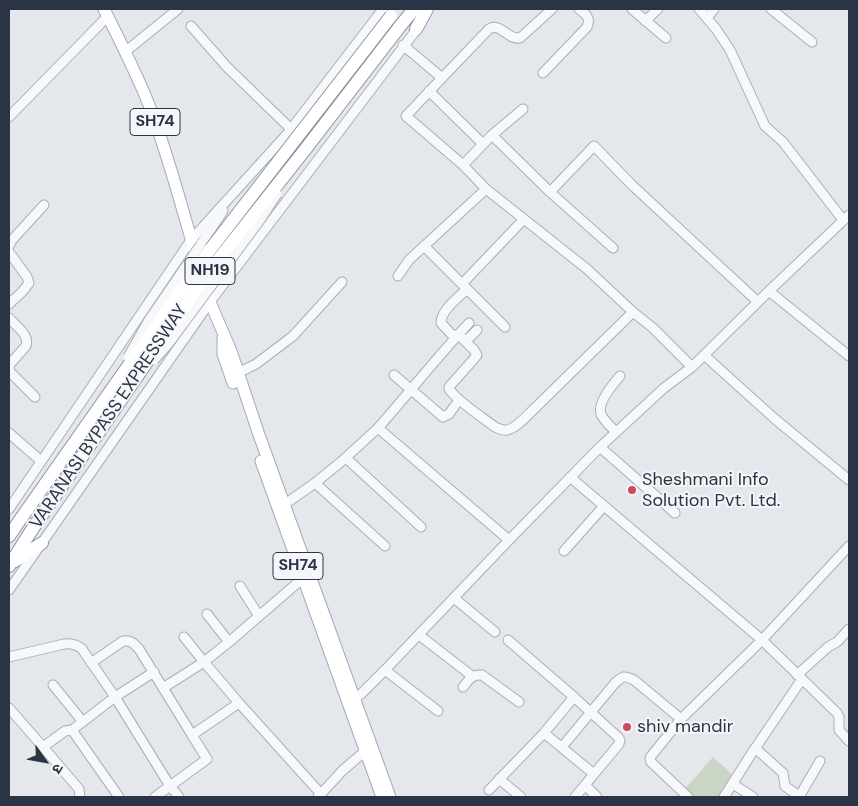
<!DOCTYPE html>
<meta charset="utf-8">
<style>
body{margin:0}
#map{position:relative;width:858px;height:806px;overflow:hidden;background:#e4e7ec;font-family:"DM Sans","Noto Sans Devanagari",sans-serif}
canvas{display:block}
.frame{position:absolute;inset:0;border:10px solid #2b3445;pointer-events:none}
.north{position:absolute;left:20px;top:736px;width:50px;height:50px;-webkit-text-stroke:4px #f4f6f9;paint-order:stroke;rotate:122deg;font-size:14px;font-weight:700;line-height:20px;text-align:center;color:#2b3445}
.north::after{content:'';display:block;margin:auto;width:18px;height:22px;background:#2b3445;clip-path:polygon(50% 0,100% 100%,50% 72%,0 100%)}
</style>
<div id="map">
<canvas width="858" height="806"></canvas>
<div class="frame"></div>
<div class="north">उ</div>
</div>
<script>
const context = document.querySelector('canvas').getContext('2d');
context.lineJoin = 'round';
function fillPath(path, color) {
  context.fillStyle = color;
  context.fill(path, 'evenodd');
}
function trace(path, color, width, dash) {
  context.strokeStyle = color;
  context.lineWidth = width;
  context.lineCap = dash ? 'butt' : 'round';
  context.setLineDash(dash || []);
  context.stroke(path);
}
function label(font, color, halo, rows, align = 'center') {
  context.font = font + ' "DM Sans",sans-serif';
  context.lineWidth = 4;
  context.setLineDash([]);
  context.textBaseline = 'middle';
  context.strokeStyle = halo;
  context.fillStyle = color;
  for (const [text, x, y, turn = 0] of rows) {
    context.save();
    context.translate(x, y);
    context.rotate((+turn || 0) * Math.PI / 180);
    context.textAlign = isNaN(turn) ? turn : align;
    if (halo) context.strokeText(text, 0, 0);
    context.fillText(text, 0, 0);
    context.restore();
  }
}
fillPath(new Path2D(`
 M713,757L735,777L722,797H695L685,789Z`), '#c9d6c5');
const minor = new Path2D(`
 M632,9L666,38
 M699,9L716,29L730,50L765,126L783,142L843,220
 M771,9L812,42
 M707,18L714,9
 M645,21L658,9
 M191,26L227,67L291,129
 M403,45L442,78L406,116L463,165L492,135L523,109
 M125,52L178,9
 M543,73L587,27C591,18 586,14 579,9
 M442,78L489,29C501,22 507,40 520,38L552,9
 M429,91L483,144
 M9,117L108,16
 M492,135L550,192L613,248
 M486,189L587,269L633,312L653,328L692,367
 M550,192L594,146L632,185L758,302
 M201,244L223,211
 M9,246L12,240L44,205
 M424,246L505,327
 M9,252L27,277L29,283L22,292L9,304
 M398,276L409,260L486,189L463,165
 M462,284L524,219
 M769,291L849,356
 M9,318C16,326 30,335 26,346L10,364L9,367
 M458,334L474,350L477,355L473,360L449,387V389C457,401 482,417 495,427C498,428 502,431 507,430C517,428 526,416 533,410L633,312
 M455,338L441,323C441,310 458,298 467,289
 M466,341L477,330
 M704,355L775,419L849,480
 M9,368L10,372L35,397
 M238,373L256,364L293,336L342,282
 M394,375L443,417L449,414L459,400
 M378,428C409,393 437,357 469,323
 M616,432C611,427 604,421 601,414C597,403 613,384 620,376
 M9,433L41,461
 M600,447L675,513
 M346,458L421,527
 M570,477L762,640L837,713L839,717V730L849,741
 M315,483L385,546
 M285,504L315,483L342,461L378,428L509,540
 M9,509L191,240L288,133L383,9
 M564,551L604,506
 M240,586L259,616
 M9,590L210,302L420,25
 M454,598L495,632
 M207,614L229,642
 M419,635L472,676
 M508,640L574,697L618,737L620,740L619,744L594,774
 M9,657L64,644C71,643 76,644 82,649L115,697L170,786L179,797
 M91,663L123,641H129L133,643L139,649L192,735
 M385,670L438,711
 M797,675L828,647L837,642L849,629
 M53,685L83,722
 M463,687C469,680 472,674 482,675L519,702
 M163,688L204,662L184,637
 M355,698L361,694L385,670L509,540L600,447L664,388L692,367L769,291L849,215
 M239,703L321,794
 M9,708L43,747
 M72,730L119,797
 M544,733L594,774L585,785L597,797
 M562,747L615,683C623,676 624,675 634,680L681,719
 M755,748L783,773L785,786L800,797
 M499,779L521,797
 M733,784L753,797
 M489,790L544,733L574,697
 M80,797L79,789L43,747L65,731L72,730L115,697L154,672
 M155,797L207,759L192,735L239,703L204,662L229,642L302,579
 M318,797L343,770L370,747
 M575,797L585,785
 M688,797L651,762L650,758L652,755L681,719L762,640L849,546
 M724,797L750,756L802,679
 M799,797L820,761`);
const major = new Path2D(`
 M104,9C120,41 136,72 149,105C169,156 182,210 198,262
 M204,282L210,302L231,351L258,432L390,797
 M223,338V354L233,383
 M261,461L382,797`);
const highway = new Path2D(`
 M401,25L414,9
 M416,29L427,9
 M9,536L22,517
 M15,561L42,543
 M9,566L33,528`);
trace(minor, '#a9aeb7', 11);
trace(major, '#a3abb8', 13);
trace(highway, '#8b94a3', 14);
trace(minor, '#f7f8fa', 9);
trace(major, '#fff', 11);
trace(highway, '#fff', 12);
const minorBridge = new Path2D(`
 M128,357L149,320L201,244
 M154,360L169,343L260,220L277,194`);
const highwayBridge = new Path2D(`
 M22,517L209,251L391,16
 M33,528L210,270L304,151L401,25`);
trace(minorBridge, '#a9aeb7', 11, []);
trace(highwayBridge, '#8b94a3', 14, []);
trace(minorBridge, '#f7f8fa', 9);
trace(highwayBridge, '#fff', 12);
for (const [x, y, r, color] of [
 [632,490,5,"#d1495b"],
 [627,727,5,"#d1495b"]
]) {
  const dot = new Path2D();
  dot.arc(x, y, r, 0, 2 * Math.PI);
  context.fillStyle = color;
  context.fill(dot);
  trace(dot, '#f4f6f9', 2);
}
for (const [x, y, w] of [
 [155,122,50],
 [210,271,50],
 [298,566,50]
]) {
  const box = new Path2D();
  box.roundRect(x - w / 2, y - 13.5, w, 27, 4);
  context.fillStyle = '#f4f6f9';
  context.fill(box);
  trace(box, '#2b3445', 1);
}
label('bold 16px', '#2b3445', null, [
 ["SH74",155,122],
 ["NH19",210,271],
 ["SH74",298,566]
]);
label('18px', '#2b3445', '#f4f6f9', [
 ["VARANASI BYPASS EXPRESSWAY",109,417,-56]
]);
label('18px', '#2b3445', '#f4f6f9', [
 ["Sheshmani Info",642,480],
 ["Solution Pvt. Ltd.",642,501],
 ["shiv mandir",637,727]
], 'left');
</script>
